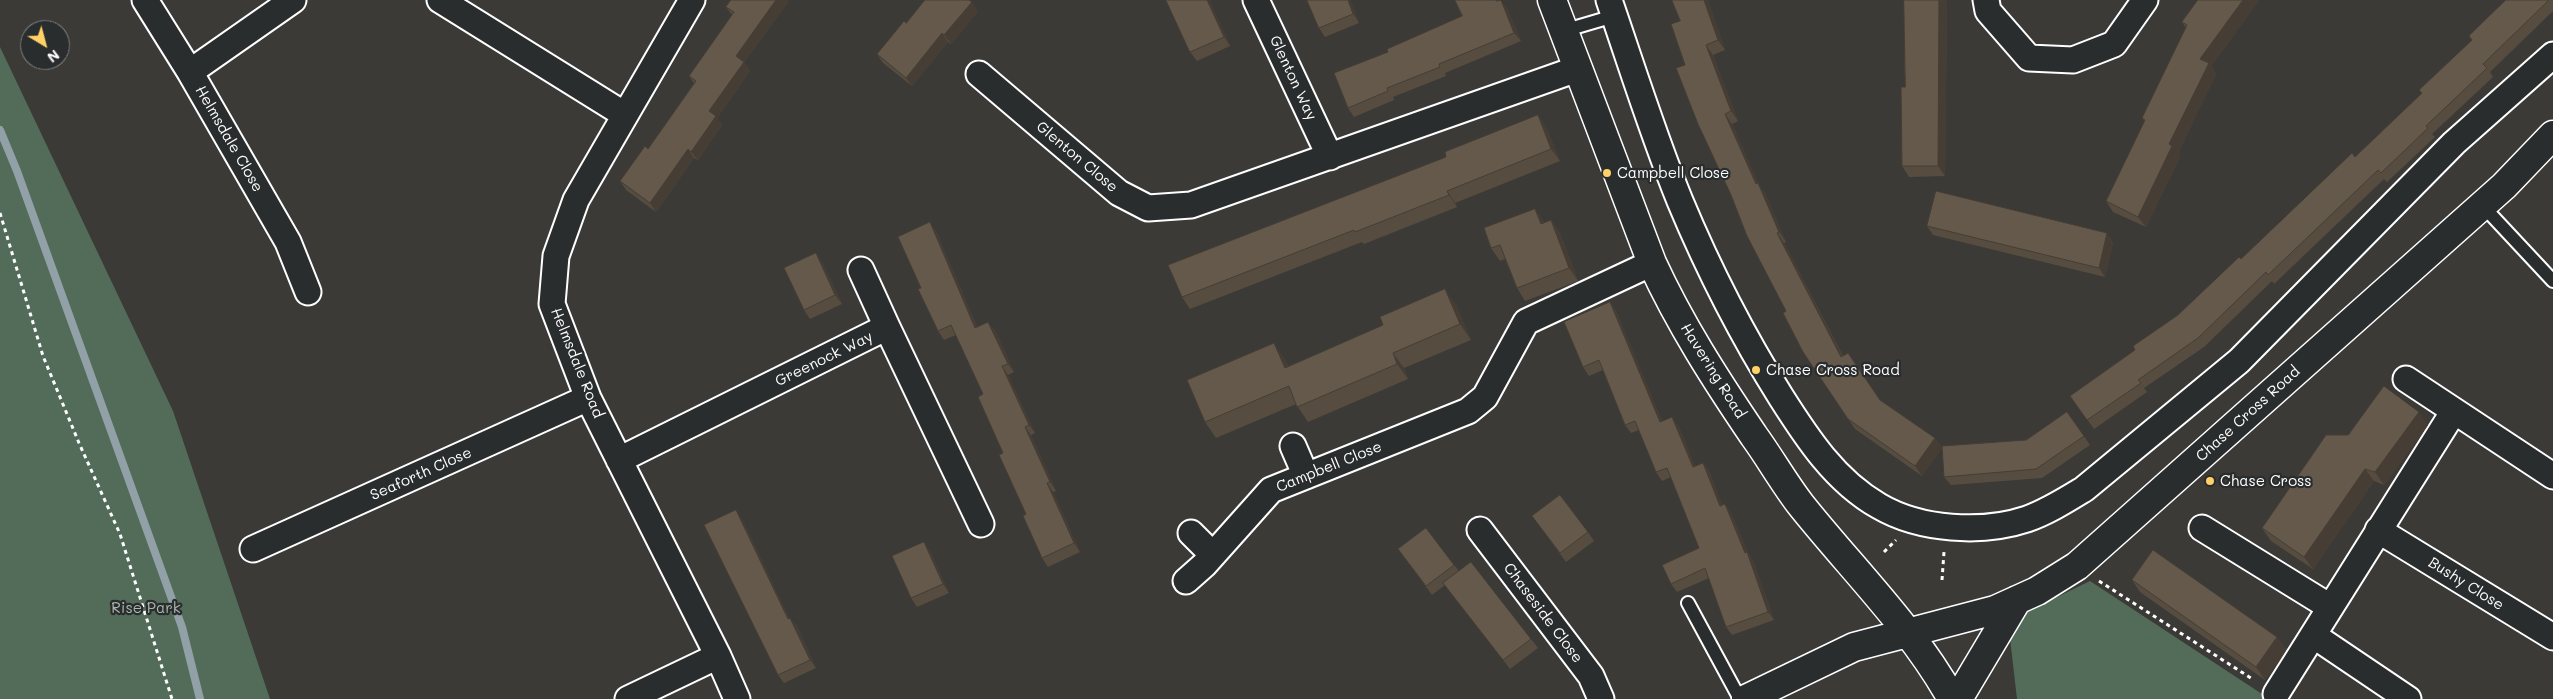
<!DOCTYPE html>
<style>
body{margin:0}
#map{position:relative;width:2553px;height:699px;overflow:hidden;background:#3b3a37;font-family:Mali,sans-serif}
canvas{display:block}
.north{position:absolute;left:20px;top:20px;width:50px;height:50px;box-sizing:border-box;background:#2a2d2e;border:1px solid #7f8182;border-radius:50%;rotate:143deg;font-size:14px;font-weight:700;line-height:20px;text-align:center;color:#fff}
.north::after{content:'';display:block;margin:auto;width:18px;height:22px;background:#ffd166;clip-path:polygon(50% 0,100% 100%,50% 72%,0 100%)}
</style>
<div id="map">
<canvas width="2553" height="699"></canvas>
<div class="north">N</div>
</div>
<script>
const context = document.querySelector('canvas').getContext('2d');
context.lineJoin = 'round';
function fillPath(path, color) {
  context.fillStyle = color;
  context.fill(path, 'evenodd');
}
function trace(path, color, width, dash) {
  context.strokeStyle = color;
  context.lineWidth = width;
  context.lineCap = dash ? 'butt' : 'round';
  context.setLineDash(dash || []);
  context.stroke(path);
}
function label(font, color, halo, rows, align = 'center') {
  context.font = font + ' Mali,sans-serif';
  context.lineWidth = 4.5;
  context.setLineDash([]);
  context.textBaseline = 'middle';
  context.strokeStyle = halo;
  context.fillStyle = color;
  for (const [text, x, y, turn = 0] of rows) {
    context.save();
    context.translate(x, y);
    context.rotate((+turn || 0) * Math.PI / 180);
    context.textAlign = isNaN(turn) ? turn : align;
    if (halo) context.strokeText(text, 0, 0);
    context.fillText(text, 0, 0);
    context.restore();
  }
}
fillPath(new Path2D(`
 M0,47L173,411L270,699H0Z
 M2090,581L2265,696V699H2017L2008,621Z`), '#536c59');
trace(new Path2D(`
 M0,130L17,171L182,627L200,699`), '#92a1a8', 8);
const lane = new Path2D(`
 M1563,31L1614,16
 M2482,205L2553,281
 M1688,603L1740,699`);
const street = new Path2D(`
 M145,0L190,72
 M293,0L190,72L288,242L308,292
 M440,0L625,115
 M692,0L576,200L556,256L552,304L588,398L718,656L737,699
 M1256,0L1330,157
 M1609,0C1632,67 1653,135 1680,201C1708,268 1742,335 1781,397C1807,438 1835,481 1879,506C1920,530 1982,534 2027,519C2047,512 2066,500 2084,489L2239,361L2454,143L2553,55
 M1986,0L1988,11L2029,58L2073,60L2114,44L2145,0
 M979,74L1119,193L1148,208L1191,205L1577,69
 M861,270L887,327
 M2406,379L2553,476
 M1293,446L1306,476
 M619,460L887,327L981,524
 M2202,528L2330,607
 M1480,530L1591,676L1601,699
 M2378,530L2553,637
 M1191,533L1213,555
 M253,549L588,398
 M1186,581L1204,565L1271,490L1468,411L1485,397L1526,322L1652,263
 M2313,635L2408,699
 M2276,694L2454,411
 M628,699L718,656`);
const secondary = new Path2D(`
 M1552,0L1652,263C1680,324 1716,380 1754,436C1770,458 1784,483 1801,505C1852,569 1912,627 1952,699
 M1746,699L1854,647L1995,610L2037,591L2077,566L2504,186L2553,135
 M1958,699L2017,600`);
trace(lane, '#fff', 16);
trace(street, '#fff', 29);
trace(secondary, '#fff', 31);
trace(new Path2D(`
 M0,213L43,356L79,443L120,534L172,699
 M1884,552L1896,540
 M1942,580L1944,552
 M2099,581L2254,680`), '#fff', 3, [4, 4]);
trace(lane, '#2a2d2e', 12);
trace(street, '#2a2d2e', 25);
trace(secondary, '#2a2d2e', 28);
fillPath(new Path2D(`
 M731,0H786L788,2L744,62L750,71L717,118L722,125L698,160L694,158L656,212L626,190L620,181L648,149L694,83L689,76L732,15L726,7Z
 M1166,0H1209L1230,46L1197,61L1190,52Z
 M1307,0H1350L1359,23L1325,37L1319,28Z
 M1498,0L1507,8L1521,41L1445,73L1446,76L1393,97L1394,100L1354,117L1348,108L1388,52Z
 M1672,0H1708L1725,50L1713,55L1738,121L1732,124L1758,183L1765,193L1786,242L1784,243L1843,356L1881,401L1935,438L1942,448L1922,476L1855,429L1803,352L1685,65L1680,21Z
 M1904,0H1947L1945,176L1909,177L1902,166L1905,87Z
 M2198,0H2259L2211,66L2216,74L2178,153L2180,157L2146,227L2113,212L2106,201L2145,122L2142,118L2186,28L2182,22Z
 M2506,0H2553V11L2490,72L2493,77L2432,134L2435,137L2387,182L2384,179L2274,284L2272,281L2204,347L2144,388L2147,392L2094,429L2070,396L2135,350L2178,315L2355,157L2422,94L2419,90L2472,41L2469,36Z
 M978,11L951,44L948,42L912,86L883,63L877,54L906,23Z
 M1538,115L1546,127L1560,161L1455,203L1457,207L1364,244L1362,242L1190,309L1182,297L1446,157Z
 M1535,209L1544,223L1551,220L1560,233L1578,281L1525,301L1517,288L1505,259L1500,261L1491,248Z
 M1927,226L2113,242L2105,277L1933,235Z
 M936,231L977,327L995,330L1014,372L1008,375L1035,433L1031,435L1056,491L1053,492L1080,552L1048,567L1042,558L1003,453L983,394L956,335L944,340L938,331L921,288Z
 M822,262L842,304L810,319L804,310Z
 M1610,302L1616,311L1662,421L1678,425L1695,466L1703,463L1709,471L1722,505L1725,504L1731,513L1748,553L1753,561L1774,620L1732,635L1726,627L1709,578L1677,592L1671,584L1699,548L1671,477L1662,481L1656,472L1639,430L1631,433L1625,425L1603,370L1589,376L1583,367Z
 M1456,305L1471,340L1404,368L1408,379L1308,422L1296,404L1216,438L1205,422L1285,359L1288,366Z
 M2067,412L2090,445L2042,478L1951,485L1944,477L2026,440Z
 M2428,425L2384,485L2374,481L2313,569L2271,541L2262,528L2348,435Z
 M1532,516L1588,532L1594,541L1566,562Z
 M742,519L789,618L797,626L816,668L784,683L778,675Z
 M1398,549L1454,565L1459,571L1531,639L1538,648L1510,669L1445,585L1432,595Z
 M930,551L949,593L917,607L911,598Z
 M2132,580L2277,637L2286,650L2265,680L2140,592Z`), '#564d40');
fillPath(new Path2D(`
 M776,0H786L788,2L744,62L750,71L717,118L722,125L698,160L691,152L709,111L736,56Z
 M1207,0H1209L1230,46L1224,37Z
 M1348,0H1350L1359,23L1353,14Z
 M1501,0L1507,8L1521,41L1514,33Z
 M1704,0H1708L1725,50L1718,40Z
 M1939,0H1947L1945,176L1938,166Z
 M2243,0H2259L2211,66L2216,74L2178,153L2180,157L2146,227L2138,217L2169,144L2200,59Z
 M972,2L978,11L951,44L944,35Z
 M942,33L948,42L912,86L906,78Z
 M1706,45L1713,55L1738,121L1731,111Z
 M1725,114L1732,124L1758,183L1765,193L1786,242L1779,232L1756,184Z
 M1538,115L1546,127L1560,161L1551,149Z
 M688,149L694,158L656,212L650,203Z
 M1447,191L1455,203L1457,207L1449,195Z
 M1535,209L1544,221L1550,237L1541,224Z
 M1551,220L1560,233L1578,281L1569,268Z
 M930,222L936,231L981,337L975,328Z
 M1777,233L1784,243L1848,367L1841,357Z
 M2107,233L2113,242L2105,277L2099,268Z
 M816,253L822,262L842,304L835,295Z
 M1445,289L1456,305L1471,340L1460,324Z
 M1610,302L1616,311L1666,430L1660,422Z
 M988,322L995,330L1014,372L1008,364Z
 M1274,343L1285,359L1296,383L1285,368Z
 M1393,353L1404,368L1408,379L1397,364Z
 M1002,366L1008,375L1035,433L1029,425Z
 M2419,412L2428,425L2384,485L2375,472Z
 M1672,417L1678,425L1699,475L1693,467Z
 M1025,427L1031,435L1056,491L1050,482Z
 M1935,438L1942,448L1922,476L1915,466Z
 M1703,463L1709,471L1726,515L1720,506Z
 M2365,469L2374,481L2313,569L2304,557Z
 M1047,483L1053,492L1080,552L1074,543Z
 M1725,504L1731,513L1748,553L1753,561L1774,620L1768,612Z
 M736,510L742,519L794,628L788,619Z
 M924,542L930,551L949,593L943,584Z
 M790,618L797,626L816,668L810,660Z
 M2277,637L2286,650L2265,680L2256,667Z`), '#463e34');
const building = new Path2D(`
 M731,0H776L736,56L744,62L709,111L716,116L691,152L688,149L650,203L620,181L645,146L648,149L696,81L689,76L734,12L726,7Z
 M925,0H969L972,2L944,35L942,33L906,78L877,54L904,21L906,23Z
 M1166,0H1207L1224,37L1190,52Z
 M1307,0H1348L1353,14L1319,28Z
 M1455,0H1496V1L1501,0L1514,33L1439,64L1440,67L1387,88L1388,91L1348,108L1334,73L1388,52L1387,49L1462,16Z
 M1672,0H1704L1718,40L1706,45L1731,111L1725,114L1756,184L1758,183L1779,232L1777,233L1841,357L1848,353L1880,400L1935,438L1915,466L1848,419L1803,352L1783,313L1786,311L1747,236L1731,195L1698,124L1676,68L1685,65L1671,24L1680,21Z
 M1904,0H1939L1938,166H1902L1901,87H1905Z
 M2198,0H2243L2200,59L2209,63L2169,144L2172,146L2138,217L2106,201L2145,120L2142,118L2187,25L2182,22Z
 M2506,0H2549L2483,64L2487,68L2426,126L2428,128L2381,173L2378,170L2268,275L2266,272L2198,338L2138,380L2141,383L2087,420L2070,396L2135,350L2133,346L2178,315L2239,257L2241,259L2352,153L2355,157L2422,93L2419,90L2472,40L2469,36Z
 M1538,115L1551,149L1447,191L1449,195L1355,232L1354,230L1182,297L1168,265L1446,157L1445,152Z
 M1936,191L2107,233L2099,268L1927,226Z
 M1535,209L1541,224L1551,220L1569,268L1517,288L1500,245L1491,248L1484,228Z
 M930,222L975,328L988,322L1008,364L1002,366L1029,425L1025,427L1050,482L1047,483L1074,543L1042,558L1023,516L1026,514L999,455L1003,453L978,397L983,394L951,325L938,331L918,289L921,288L898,237Z
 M816,253L835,295L804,310L784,268Z
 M1445,289L1460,324L1393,353L1397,364L1297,407L1289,386L1205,422L1187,380L1274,343L1285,368L1383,325L1380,317Z
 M1610,302L1660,422L1672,417L1693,467L1703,463L1720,506L1725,504L1745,553L1747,552L1768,612L1726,627L1705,568L1671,584L1662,565L1699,548L1667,468L1656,472L1635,421L1625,425L1599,360L1583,367L1564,322Z
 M2384,386L2419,412L2375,472L2365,469L2304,557L2262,528L2326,435H2348Z
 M2067,412L2084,436L2036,469L1944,477L1942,446L2026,440Z
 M1560,495L1588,532L1560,553L1532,516Z
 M736,510L788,619L790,618L810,660L778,675L704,525Z
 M1426,528L1454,565L1426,586L1398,549Z
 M924,542L943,584L911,598L892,556Z
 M2153,550L2277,637L2256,667L2132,580Z
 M1471,562L1531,639L1503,660L1443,583Z`);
fillPath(building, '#64594b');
trace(building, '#463e34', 1);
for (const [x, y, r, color] of [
 [1607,173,5,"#ffd166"],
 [1756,370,5,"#ffd166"],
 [2210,481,5,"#ffd166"]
]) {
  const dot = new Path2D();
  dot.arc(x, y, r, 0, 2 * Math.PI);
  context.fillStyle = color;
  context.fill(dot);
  trace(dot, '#2a2d2e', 2);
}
label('15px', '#fff', '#2a2d2e', [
 ["Glenton Way",1293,78,65],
 ["Helmsdale Close",229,139,60],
 ["Glenton Close",1077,157,40],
 ["Greenock Way",824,359,-26],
 ["Helmsdale Road",577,363,68],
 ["Havering Road",1713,371,58],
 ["Chase Cross Road",2248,414,-42],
 ["Campbell Close",1329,467,-22],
 ["Seaforth Close",421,474,-24],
 ["Bushy Close",2466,584,32],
 ["Chaseside Close",1543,613,53]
]);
label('15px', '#fff', '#2a2d2e', [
 ["Campbell Close",1617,173],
 ["Chase Cross Road",1766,370],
 ["Chase Cross",2220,481]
], 'left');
label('15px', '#a9b6ac', '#2a2d2e', [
 ["Rise Park",146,608]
]);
</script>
